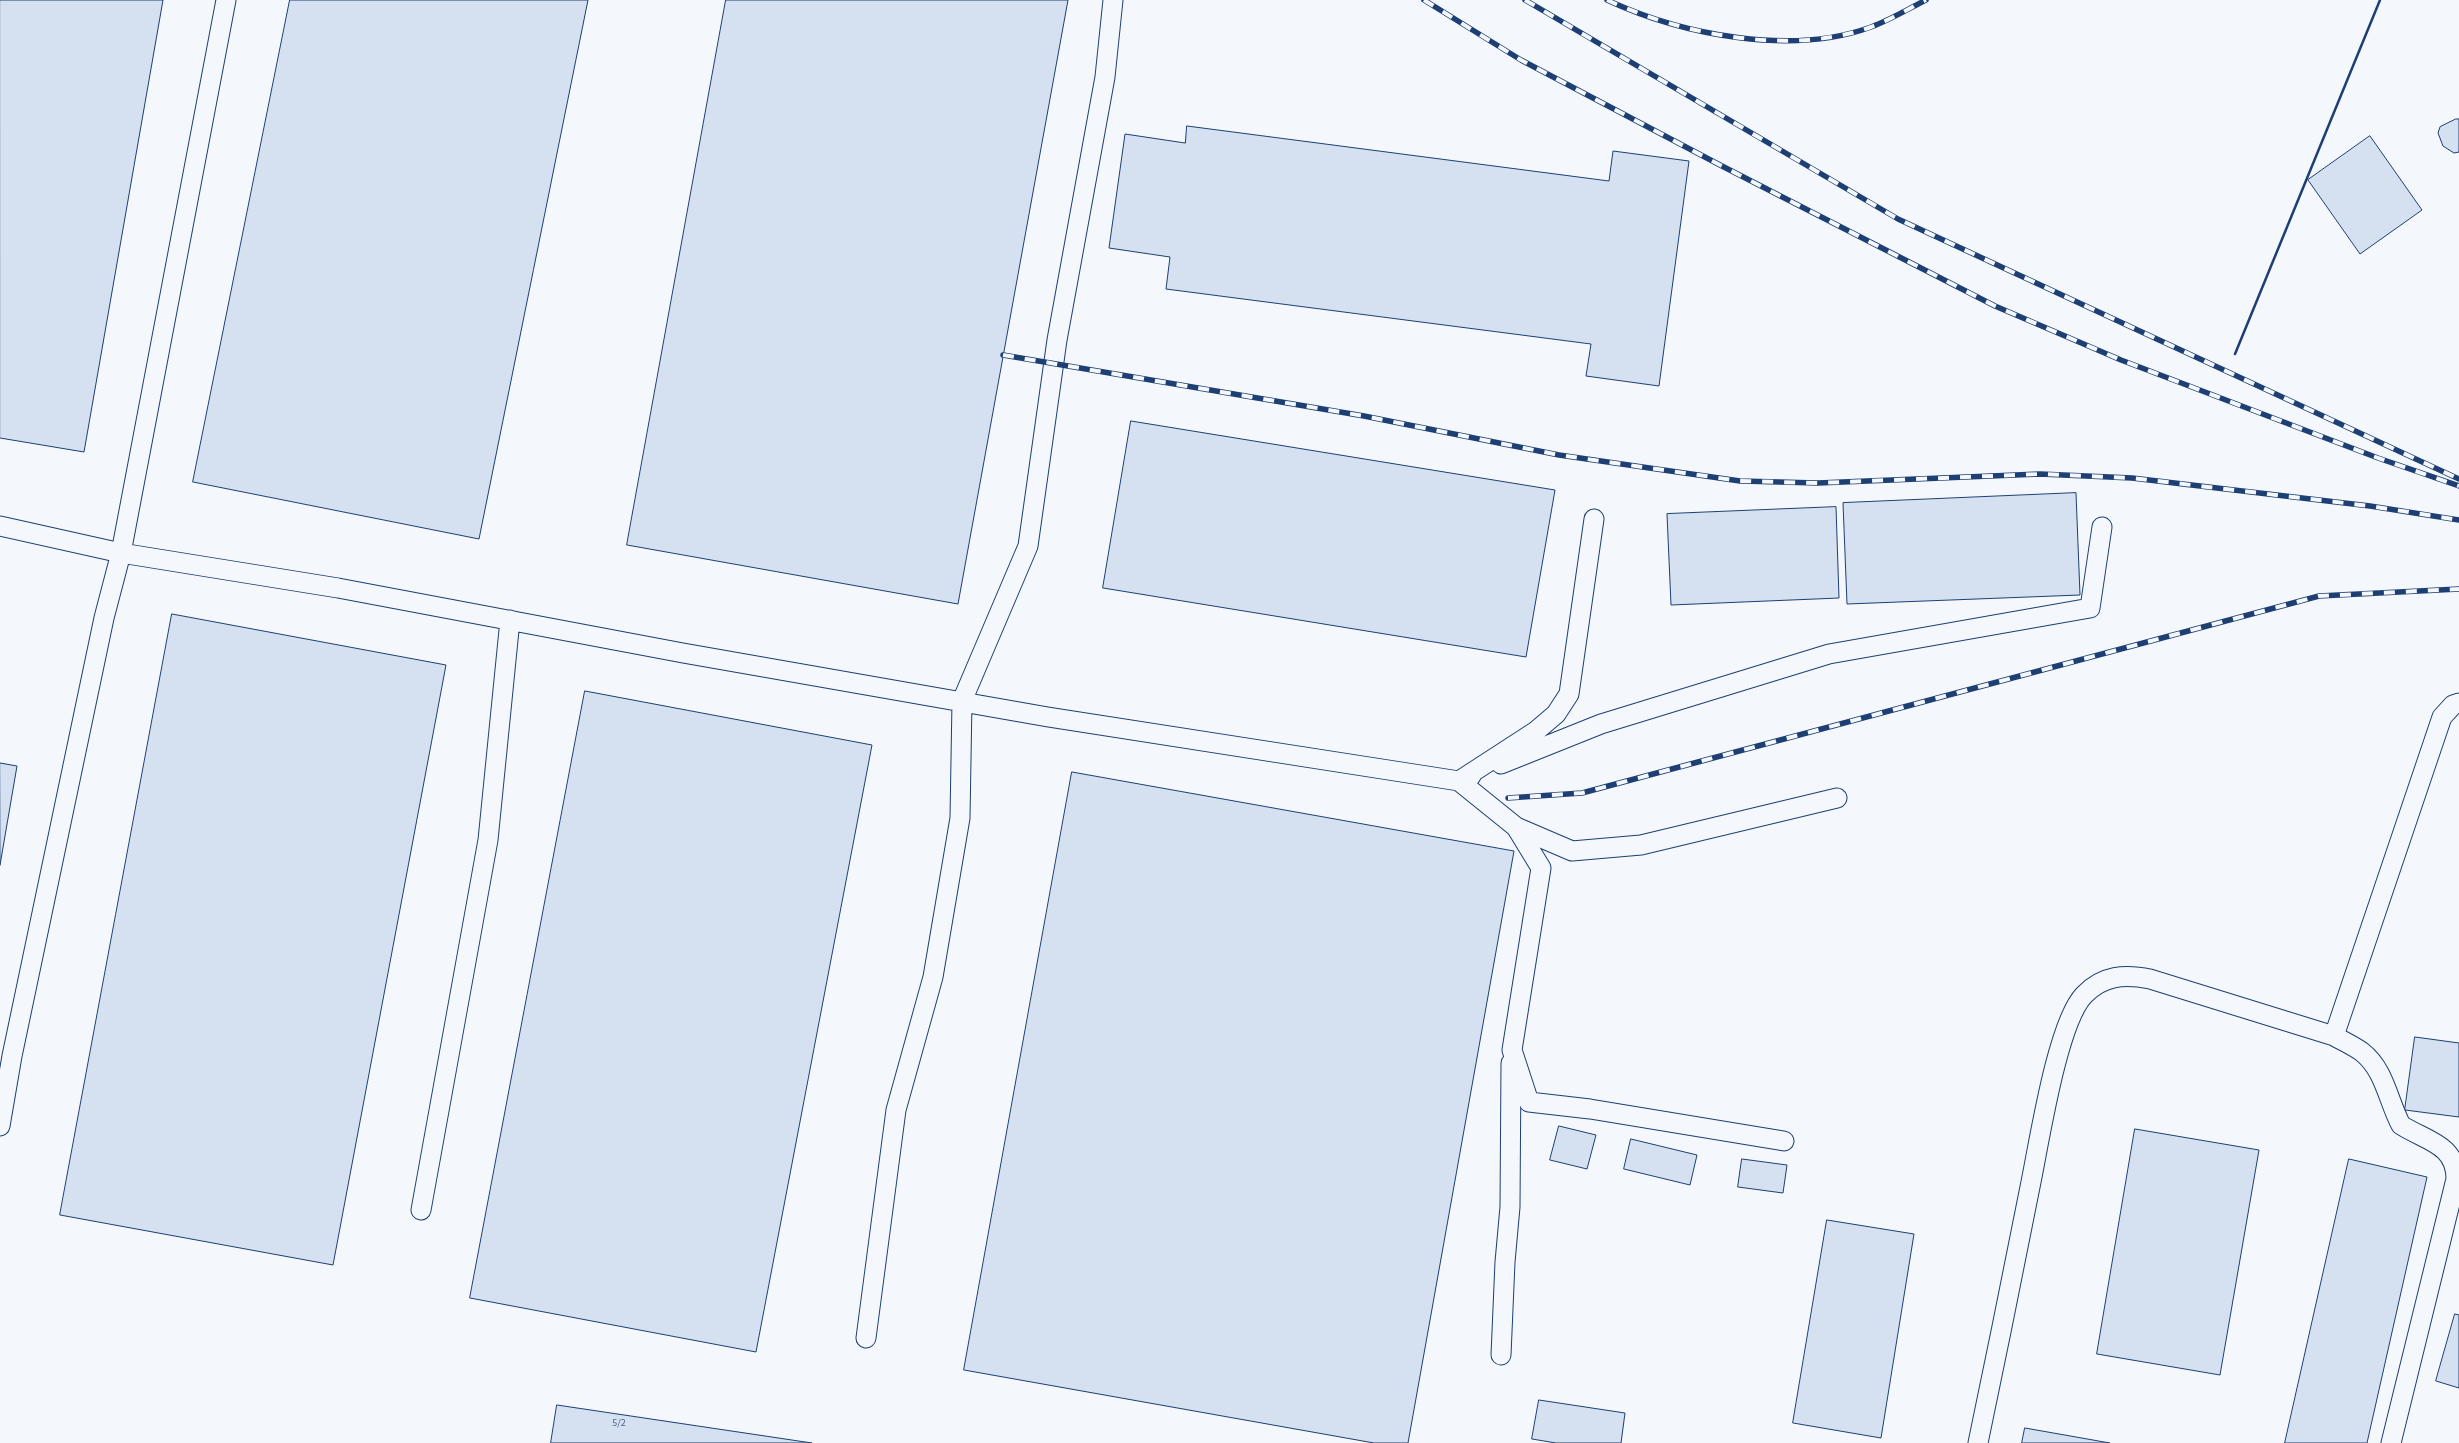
<!DOCTYPE html>
<style>
body{margin:0}
canvas{display:block;background:#f4f7fb}
</style>
<canvas width="2459" height="1443"></canvas>
<script>
const context = document.querySelector('canvas').getContext('2d');
context.lineJoin = 'round';
function fillPath(path, color) {
  context.fillStyle = color;
  context.fill(path, 'evenodd');
}
function trace(path, color, width, dash) {
  context.strokeStyle = color;
  context.lineWidth = width;
  context.lineCap = dash ? 'butt' : 'round';
  context.setLineDash(dash || []);
  context.stroke(path);
}
function label(font, color, halo, rows, align = 'center') {
  context.font = font + ' "Source Sans 3",sans-serif';
  context.lineWidth = 4;
  context.setLineDash([]);
  context.textBaseline = 'middle';
  context.strokeStyle = halo;
  context.fillStyle = color;
  for (const [text, x, y, turn = 0] of rows) {
    context.save();
    context.translate(x, y);
    context.rotate((+turn || 0) * Math.PI / 180);
    context.textAlign = isNaN(turn) ? turn : align;
    if (halo) context.strokeText(text, 0, 0);
    context.fillText(text, 0, 0);
    context.restore();
  }
}
const building = new Path2D(`
 M0,0H163L84,452L0,438Z
 M290,0H588L479,539L193,482Z
 M726,0H1068L958,604L627,545Z
 M2456,119H2459V152L2454,153L2443,146L2438,133L2440,127Z
 M1187,126L1609,181L1613,151L1689,161L1659,386L1586,376L1591,344L1166,289L1170,257L1109,248L1125,134L1185,143Z
 M2370,136L2422,210L2360,254L2308,180Z
 M1131,421L1555,490L1526,657L1103,588Z
 M2076,493L2080,595L1847,604L1843,503Z
 M1836,507L1839,598L1671,605L1667,514Z
 M172,614L446,665L333,1265L60,1215Z
 M585,691L872,745L756,1352L470,1298Z
 M0,763L17,766L0,865Z
 M1072,772L1514,851L1408,1443H1374L964,1370Z
 M2415,1037L2459,1043V1117L2405,1110Z
 M1559,1126L1596,1135L1587,1169L1550,1160Z
 M2135,1129L2259,1150L2220,1375L2097,1354Z
 M1631,1139L1697,1155L1690,1185L1624,1169Z
 M1742,1159L1787,1165L1783,1193L1738,1187Z
 M2349,1159L2427,1177L2367,1443H2285Z
 M1827,1220L1914,1234L1881,1438L1793,1423Z
 M2455,1314L2459,1315V1388L2436,1381Z
 M1539,1400L1625,1413L1621,1443H1556L1532,1439Z
 M557,1405L812,1443H551Z
 M2025,1428L2110,1443H2022Z`);
fillPath(building, '#d5e0f0');
trace(building, '#1d3f73', 1);
const service = new Path2D(`
 M0,526L121,553L226,0
 M1501,764L1601,724L1829,654L2090,608L2102,527
 M1471,776L1459,781L1516,827L1572,851L1641,845L1837,798
 M1516,827L1541,868L1512,1050L1529,1102L1590,1109L1784,1141
 M0,1126L12,1056L104,618L121,553L338,588L683,653L1048,717L1459,781L1536,731L1556,714L1569,694L1594,519
 M421,1210L488,840L510,620
 M866,1338L896,1110L933,977L960,818L962,701L1028,546L1057,340L1105,77L1113,0
 M1501,1355L1505,1262L1510,1207L1511,1063
 M1978,1443C1996,1358 2013,1272 2030,1187C2039,1144 2057,1023 2084,995C2103,975 2125,974 2150,979L2334,1036
 M2391,1443L2456,1179C2456,1144 2426,1141 2401,1125C2388,1101 2385,1070 2362,1052C2354,1046 2343,1041 2334,1036L2442,717L2453,705L2459,703`);
trace(service, '#1d3f73', 21);
trace(service, '#f4f7fb', 19);
const rail = new Path2D(`
 M1424,0L1521,60L1720,165L1995,306L2121,360L2378,458L2459,486
 M1525,0L1898,219L2459,479
 M1607,0C1682,35 1792,56 1871,27C1890,20 1908,9 1926,0
 M1003,355L1364,416L1559,455L1740,481L1818,483L2040,474L2132,478L2370,506L2459,520
 M1508,798L1582,793L2319,596L2459,589`);
trace(rail, '#1d3f73', 5.5);
trace(rail, '#f4f7fb', 4, [11]);
trace(new Path2D(`
 M2235,354L2380,0`), '#1d3f73', 2.5);
label('10px', '#4b6792', null, [
 ["5/2",619,1424]
]);
</script>
